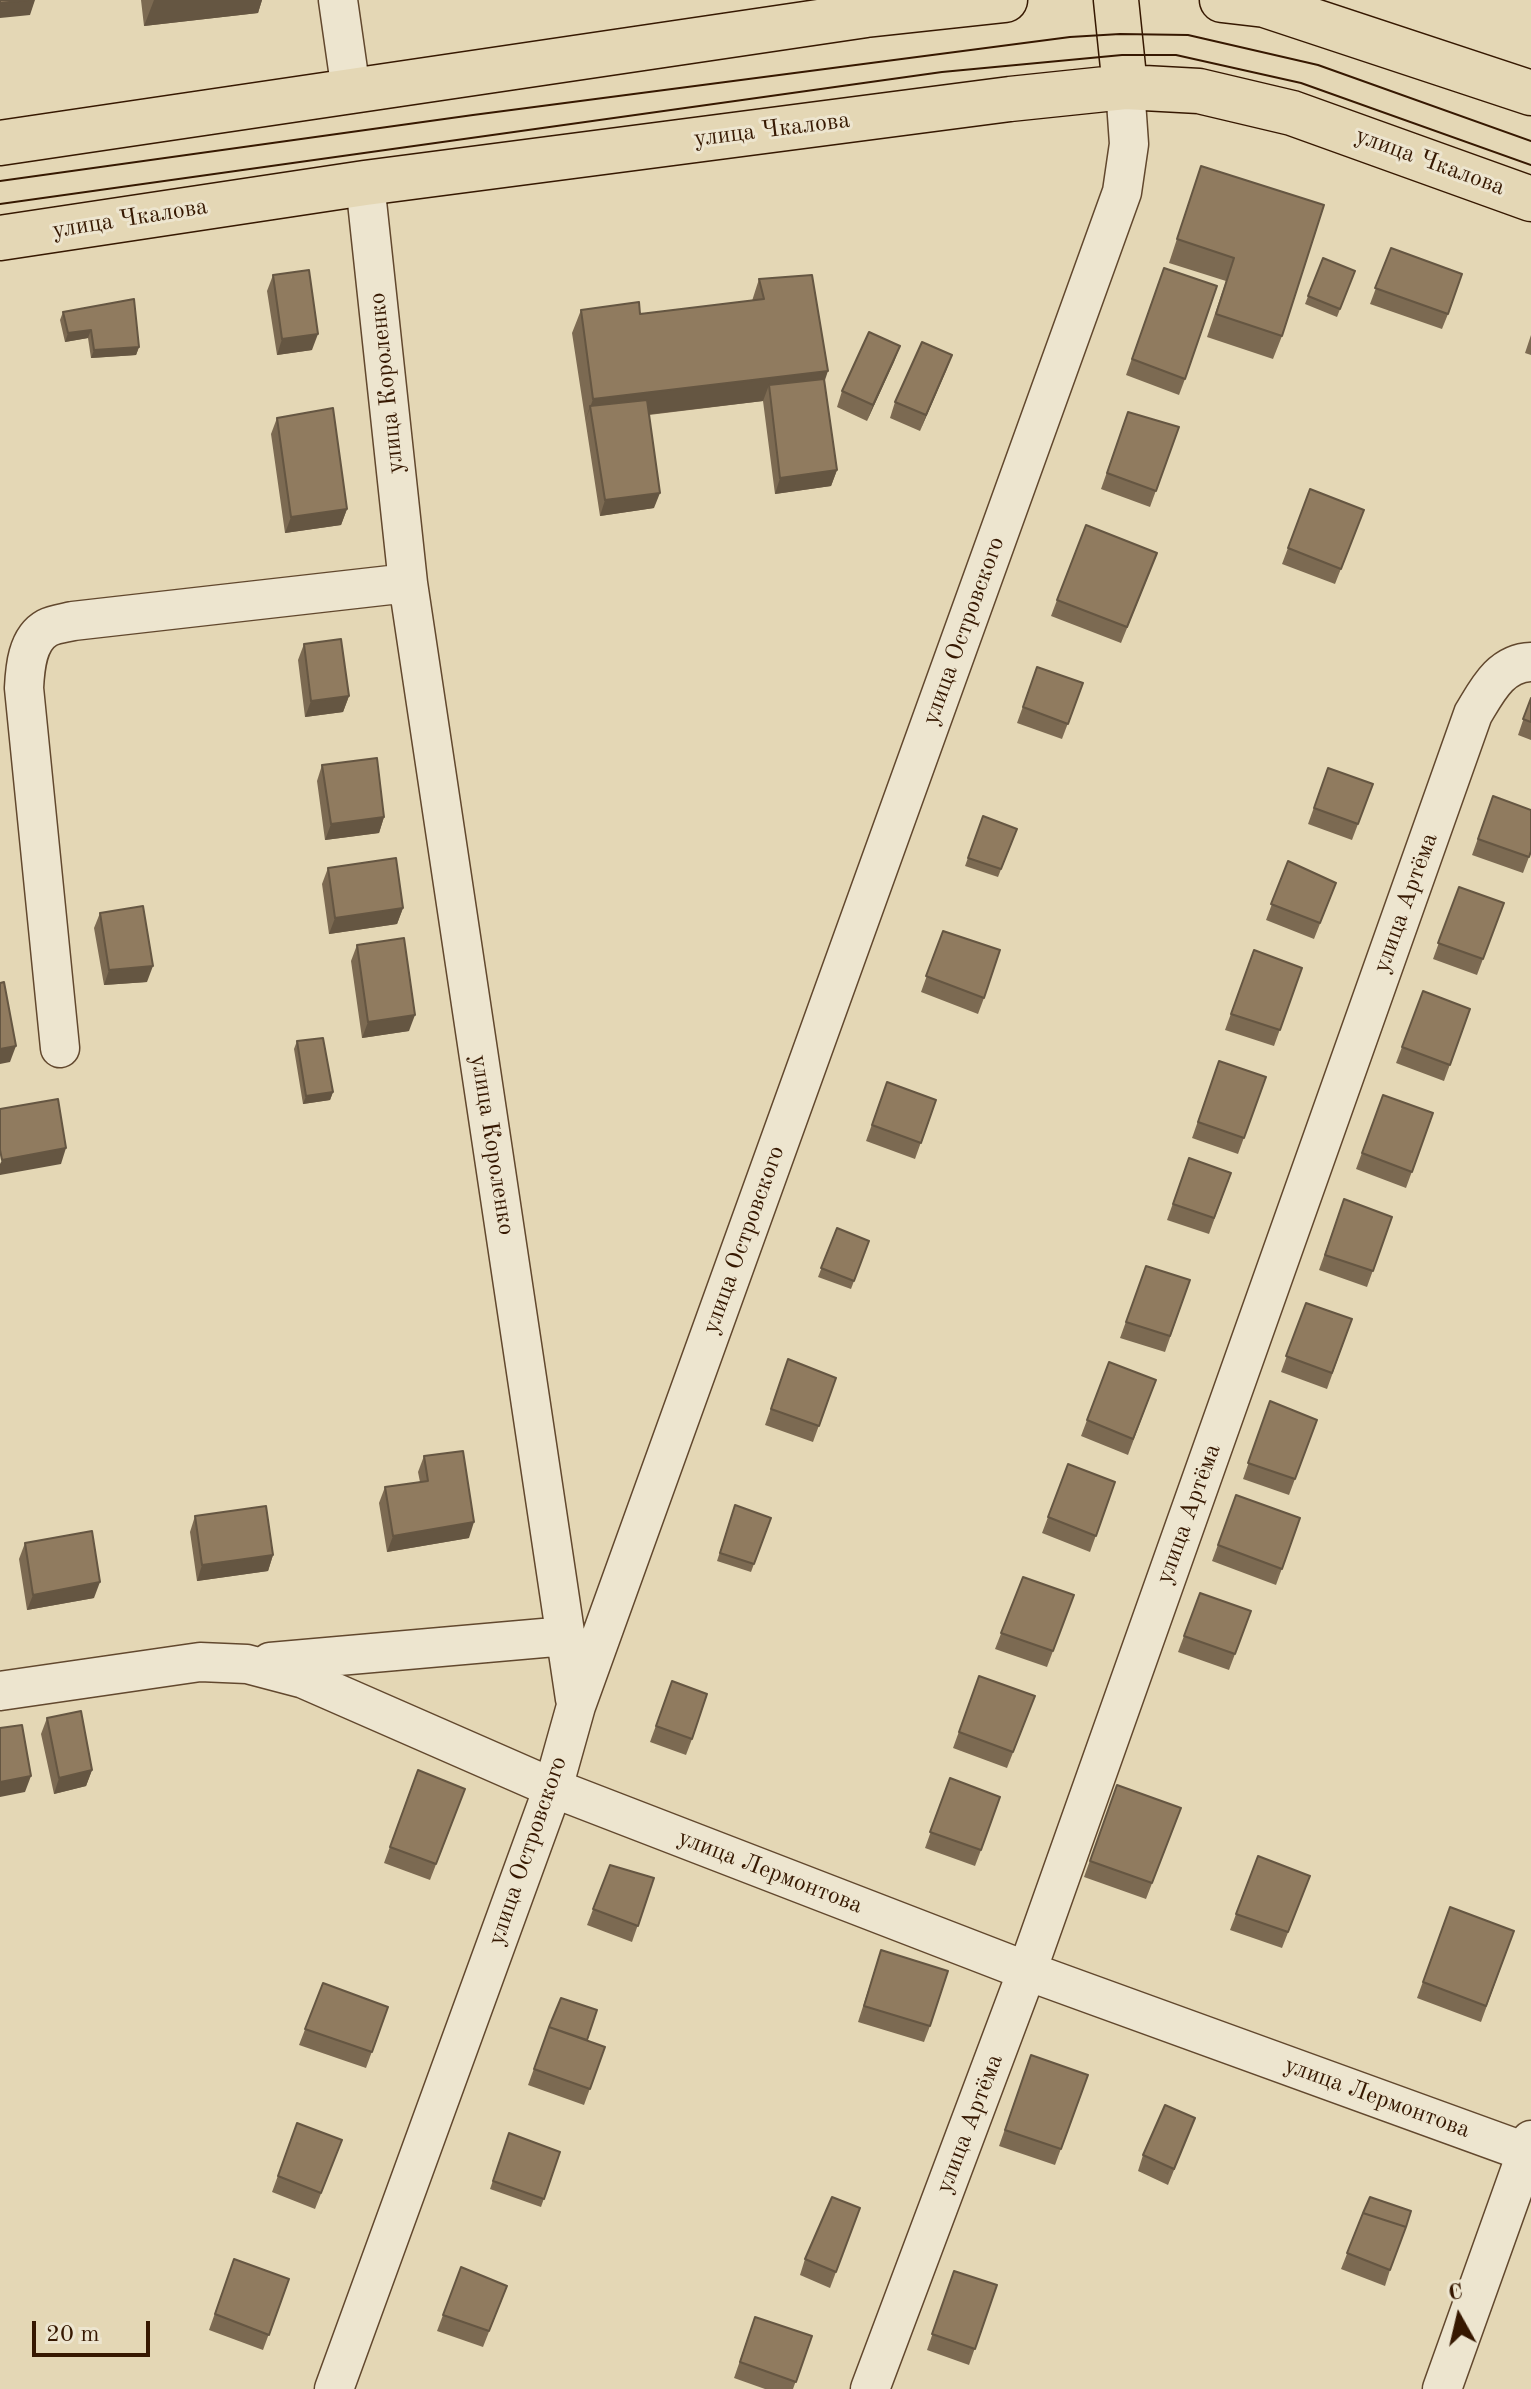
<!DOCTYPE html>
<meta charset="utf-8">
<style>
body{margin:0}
#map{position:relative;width:1531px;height:2389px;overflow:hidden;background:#e4d7b5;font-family:"Old Standard TT",serif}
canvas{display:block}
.north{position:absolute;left:1419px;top:2277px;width:80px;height:80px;-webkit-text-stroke:6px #ede5cf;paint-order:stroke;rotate:352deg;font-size:22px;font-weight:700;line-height:32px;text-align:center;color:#361801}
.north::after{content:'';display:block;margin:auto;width:28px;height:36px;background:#361801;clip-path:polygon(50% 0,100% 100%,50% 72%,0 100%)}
.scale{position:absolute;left:32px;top:2321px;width:118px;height:36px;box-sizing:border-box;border:4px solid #361801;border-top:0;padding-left:10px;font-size:24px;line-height:28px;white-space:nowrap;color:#361801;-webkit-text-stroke:6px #ede5cf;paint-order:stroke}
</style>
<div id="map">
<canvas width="1531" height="2389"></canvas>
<div class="north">С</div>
<div class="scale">20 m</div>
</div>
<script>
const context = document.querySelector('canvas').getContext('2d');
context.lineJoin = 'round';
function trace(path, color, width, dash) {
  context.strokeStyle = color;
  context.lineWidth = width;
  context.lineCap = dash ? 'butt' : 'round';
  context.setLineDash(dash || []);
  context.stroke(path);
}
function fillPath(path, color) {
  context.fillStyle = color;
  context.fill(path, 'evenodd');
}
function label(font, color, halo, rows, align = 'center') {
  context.font = font + ' "Old Standard TT",serif';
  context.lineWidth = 6;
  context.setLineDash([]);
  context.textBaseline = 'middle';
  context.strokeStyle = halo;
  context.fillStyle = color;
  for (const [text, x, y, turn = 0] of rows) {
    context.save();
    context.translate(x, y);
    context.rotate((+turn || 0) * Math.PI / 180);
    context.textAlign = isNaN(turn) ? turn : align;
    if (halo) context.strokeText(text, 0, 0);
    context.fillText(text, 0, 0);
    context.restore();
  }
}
const minor = new Path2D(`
 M338,0L351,91
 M365,183L408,583L575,1699
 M60,1048L24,688C25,668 27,639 47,628C54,624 65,623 73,621L408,583
 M270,1662L566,1636
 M0,1691L200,1662L247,1664L304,1679L553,1788L1027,1971L1531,2154
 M334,2389L553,1788L576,1706L1122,192L1129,144L1125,87
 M870,2389L1027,1971L1473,714C1487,691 1500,663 1531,662
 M1442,2389L1531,2140`);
const primary = new Path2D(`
 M1116,0L1125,87
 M1222,0L1265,5L1531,93
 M0,143L866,15L1005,0
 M0,238L365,183L1010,99L1125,87L1199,91L1292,113L1531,199`);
trace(minor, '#62482e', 41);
trace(primary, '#361801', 47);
trace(minor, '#ede5cf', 38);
trace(primary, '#e4d7b5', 44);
trace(new Path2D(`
 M0,181L473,115L1070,37L1120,34L1188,35L1318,65L1531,141
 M0,204L942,72L1122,55H1176L1301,83L1531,165`), '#361801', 2);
fillPath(new Path2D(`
 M141,0H262L258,13L144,26Z
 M1201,166L1282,336L1273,359L1207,337L1226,281L1169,263Z
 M1391,248L1448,314L1442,329L1370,304Z
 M1323,258L1355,271L1337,317L1305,304Z
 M1164,268L1185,379L1179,395L1126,375Z
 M273,275L312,350L277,355L267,291Z
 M759,279L824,382L837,470L831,486L775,494L763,401L649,415L654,508L600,516L572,333L581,310L640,314L752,301Z
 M63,312L139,347L136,355L91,358L88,338L65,342L60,320Z
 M1531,335V355L1525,353Z
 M900,346L867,421L837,407L842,391Z
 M952,355L920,431L890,418L895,402Z
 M1128,412L1179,427L1150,507L1101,489Z
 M277,418L347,509L341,525L285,533L271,434Z
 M1310,489L1364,510L1335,584L1282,564Z
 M1151,569L1121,643L1051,616L1057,600Z
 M304,644L349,696L343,712L305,717L298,660Z
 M1037,667L1083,683L1062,739L1017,723Z
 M1531,697V740L1518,735Z
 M322,765L384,817L379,833L325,840L317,781Z
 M1328,768L1373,784L1352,840L1308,824Z
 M1493,796L1529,857L1523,873L1472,855Z
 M983,816L1017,829L998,877L965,866Z
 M1288,861L1336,883L1314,939L1266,920Z
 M328,868L403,908L397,924L329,934L322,884Z
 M1459,887L1504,903L1477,975L1433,959Z
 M100,913L147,982L104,985L94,928Z
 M943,931L984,998L978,1014L921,992Z
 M357,945L409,1031L362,1038L351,961Z
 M1254,950L1302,968L1274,1046L1225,1030Z
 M1423,991L1470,1009L1444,1081L1396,1063Z
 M297,1041L333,1092L330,1100L303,1104L294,1049Z
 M1219,1061L1266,1077L1238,1154L1192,1138Z
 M887,1082L936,1100L915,1159L866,1141Z
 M1383,1095L1433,1113L1406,1188L1356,1169Z
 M1189,1158L1231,1173L1209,1234L1167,1220Z
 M1344,1199L1392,1217L1367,1287L1319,1270Z
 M837,1228L869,1241L851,1289L818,1277Z
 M1146,1266L1190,1280L1165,1352L1120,1338Z
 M1306,1303L1352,1319L1327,1389L1281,1372Z
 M788,1359L836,1378L813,1442L765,1425Z
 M1109,1362L1156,1380L1128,1455L1081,1436Z
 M1270,1401L1317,1420L1289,1495L1243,1479Z
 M424,1456L469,1538L387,1552L379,1503L385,1487L420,1482L418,1472Z
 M1068,1464L1115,1482L1090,1552L1042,1533Z
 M1236,1495L1300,1518L1276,1585L1212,1561Z
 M735,1505L771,1518L751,1572L717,1561Z
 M195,1516L273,1555L268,1571L197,1581L190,1532Z
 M25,1543L94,1598L27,1610L19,1559Z
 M1023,1577L1074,1595L1047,1667L995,1649Z
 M1200,1593L1251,1611L1229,1670L1178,1652Z
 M979,1676L1035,1696L1007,1768L953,1748Z
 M672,1681L692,1739L686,1755L650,1742Z
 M47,1718L92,1770L86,1786L54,1794L41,1734Z
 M418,1770L465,1789L430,1880L384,1863Z
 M950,1778L981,1850L975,1866L925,1848Z
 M1117,1785L1181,1808L1146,1899L1084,1877Z
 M1258,1856L1310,1876L1282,1948L1230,1930Z
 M610,1865L654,1878L632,1942L587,1925Z
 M1450,1907L1514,1931L1481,2022L1417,1998Z
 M881,1950L930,2026L924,2042L858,2022Z
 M323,1983L388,2007L366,2068L299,2045Z
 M549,2027L605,2047L584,2105L528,2085Z
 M1031,2055L1088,2075L1055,2165L999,2146Z
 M1195,2118L1168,2185L1138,2171L1143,2155Z
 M297,2123L342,2140L315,2209L272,2192Z
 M509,2133L560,2152L541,2207L490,2189Z
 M860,2208L830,2288L800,2275L805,2259Z
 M1363,2213L1390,2270L1385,2286L1341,2269Z
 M234,2259L289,2279L263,2350L209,2330Z
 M461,2267L507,2286L483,2347L437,2331Z
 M954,2271L997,2285L969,2365L927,2350Z
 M755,2317L812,2336L793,2389H765L734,2378Z`), '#7c6a52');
fillPath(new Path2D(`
 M28,0H35L30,15L0,18V3Z
 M154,0H262L258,13L144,26Z
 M91,330L88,338L65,342L68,333Z
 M318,334L312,350L277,355L282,339Z
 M900,346L894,362L867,421L873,405Z
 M139,347L136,355L91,358L94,350Z
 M952,355L946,371L920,431L926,415Z
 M828,371L820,395L769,385L763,401L593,421L590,406L585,422L593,399Z
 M837,470L831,486L775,494L780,478Z
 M660,493L654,508L600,516L605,500Z
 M347,509L341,525L285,533L291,517Z
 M349,696L343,712L305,717L311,701Z
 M384,817L379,833L325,840L331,824Z
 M403,908L397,924L329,934L335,918Z
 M153,966L147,982L104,985L109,970Z
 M415,1015L409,1031L362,1038L368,1022Z
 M16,1046L10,1062L0,1064V1049Z
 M333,1092L330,1100L303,1104L306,1096Z
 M66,1148L61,1164L0,1175V1164L2,1160Z
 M474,1522L469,1538L387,1552L393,1536Z
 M273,1555L268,1571L197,1581L202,1565Z
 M100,1582L94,1598L27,1610L33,1595Z
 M92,1770L86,1786L54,1794L59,1778Z
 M31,1776L25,1792L0,1797V1782Z`), '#655642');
const building = new Path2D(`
 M0,0H28L0,3Z
 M1201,166L1324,205L1282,336L1216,314L1234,258L1177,239Z
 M1391,248L1462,274L1448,314L1375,288Z
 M1323,258L1355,271L1340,309L1308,296Z
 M1164,268L1217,286L1185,379L1132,359Z
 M309,270L318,334L282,339L273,275Z
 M812,275L828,371L593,399L581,310L639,302L640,314L764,299L759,279Z
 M134,299L139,347L94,350L91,330L68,333L63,312Z
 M869,332L900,346L873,405L842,391Z
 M922,342L952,355L926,415L895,402Z
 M824,379L837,470L780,478L769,385Z
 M647,400L660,493L605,500L590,406Z
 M333,408L347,509L291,517L277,418Z
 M1128,412L1179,427L1156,491L1107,473Z
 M1310,489L1364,510L1341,569L1288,548Z
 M1086,525L1157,553L1127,627L1057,600Z
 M341,639L349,696L311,701L304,644Z
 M1037,667L1083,683L1068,724L1023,707Z
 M1531,698V722L1523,719Z
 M377,758L384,817L331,824L322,765Z
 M1328,768L1373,784L1358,824L1314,808Z
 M1493,796L1531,810V851L1529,857L1478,839Z
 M983,816L1017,829L1001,869L968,858Z
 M396,858L403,908L335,918L328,868Z
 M1288,861L1336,883L1320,923L1271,904Z
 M1459,887L1504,903L1483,959L1438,943Z
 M143,906L153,966L109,970L100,913Z
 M943,931L1000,950L984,998L926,976Z
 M404,938L415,1015L368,1022L357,945Z
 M1254,950L1302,968L1280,1030L1231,1014Z
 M4,982L16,1046L0,1049V983Z
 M1423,991L1470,1009L1450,1065L1402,1047Z
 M323,1038L333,1092L306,1096L297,1041Z
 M1219,1061L1266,1077L1244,1138L1198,1122Z
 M887,1082L936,1100L921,1143L872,1125Z
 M1383,1095L1433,1113L1412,1172L1362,1153Z
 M58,1099L66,1148L2,1160L0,1150V1109Z
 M1189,1158L1231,1173L1214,1218L1173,1204Z
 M1344,1199L1392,1217L1373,1271L1325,1255Z
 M837,1228L869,1241L854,1281L821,1268Z
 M1146,1266L1190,1280L1170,1336L1126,1322Z
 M1306,1303L1352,1319L1332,1373L1286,1356Z
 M788,1359L836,1378L819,1426L771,1409Z
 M1109,1362L1156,1380L1133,1439L1087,1420Z
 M1270,1401L1317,1420L1295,1479L1248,1463Z
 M463,1451L474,1522L393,1536L385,1487L428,1481L424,1456Z
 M1068,1464L1115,1482L1096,1536L1048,1517Z
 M1236,1495L1300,1518L1282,1569L1218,1545Z
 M735,1505L771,1518L754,1564L720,1553Z
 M266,1506L273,1555L202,1565L195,1516Z
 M92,1531L100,1582L33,1595L25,1543Z
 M1023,1577L1074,1595L1053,1651L1001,1633Z
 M1200,1593L1251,1611L1235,1654L1184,1636Z
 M979,1676L1035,1696L1013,1752L959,1732Z
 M672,1681L707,1694L692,1739L656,1726Z
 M81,1711L92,1770L59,1778L47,1718Z
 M22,1725L31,1776L0,1782V1728Z
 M418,1770L465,1789L436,1864L390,1847Z
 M950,1778L1000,1797L981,1850L930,1832Z
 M1117,1785L1181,1808L1152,1883L1090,1861Z
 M1258,1856L1310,1876L1288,1932L1236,1914Z
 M610,1865L654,1878L638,1926L593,1909Z
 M1450,1907L1514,1931L1486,2006L1423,1982Z
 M881,1950L948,1971L930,2026L864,2006Z
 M323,1983L388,2007L372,2052L305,2029Z
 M561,1998L597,2010L587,2040L549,2027Z
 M549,2027L605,2047L590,2089L534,2069Z
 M1031,2055L1088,2075L1061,2149L1005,2130Z
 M1165,2105L1195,2118L1174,2169L1143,2155Z
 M297,2123L342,2140L321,2193L278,2176Z
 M509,2133L560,2152L544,2199L493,2181Z
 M832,2197L860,2208L836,2272L805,2259Z
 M1370,2197L1411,2211L1406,2227L1363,2213Z
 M1363,2213L1406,2227L1390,2270L1347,2253Z
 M234,2259L289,2279L269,2335L215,2314Z
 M461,2267L507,2286L489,2331L443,2315Z
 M954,2271L997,2285L975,2349L932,2334Z
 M755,2317L812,2336L796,2382L740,2362Z`);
fillPath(building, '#907b5f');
trace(building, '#655642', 2);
label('24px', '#361801', '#ede5cf', [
 ["улица Чкалова",772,130,-7],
 ["улица Чкалова",1430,162,20],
 ["улица Чкалова",130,219,-9],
 ["улица Короленко",387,383,-96],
 ["улица Островского",964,631,-70],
 ["улица Артёма",1406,903,-70],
 ["улица Короленко",492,1145,81],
 ["улица Островского",744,1240,-70],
 ["улица Артёма",1189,1514,-70],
 ["улица Островского",528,1851,-71],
 ["улица Лермонтова",770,1872,21],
 ["улица Лермонтова",1377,2098,20],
 ["улица Артёма",970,2124,-69]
]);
</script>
